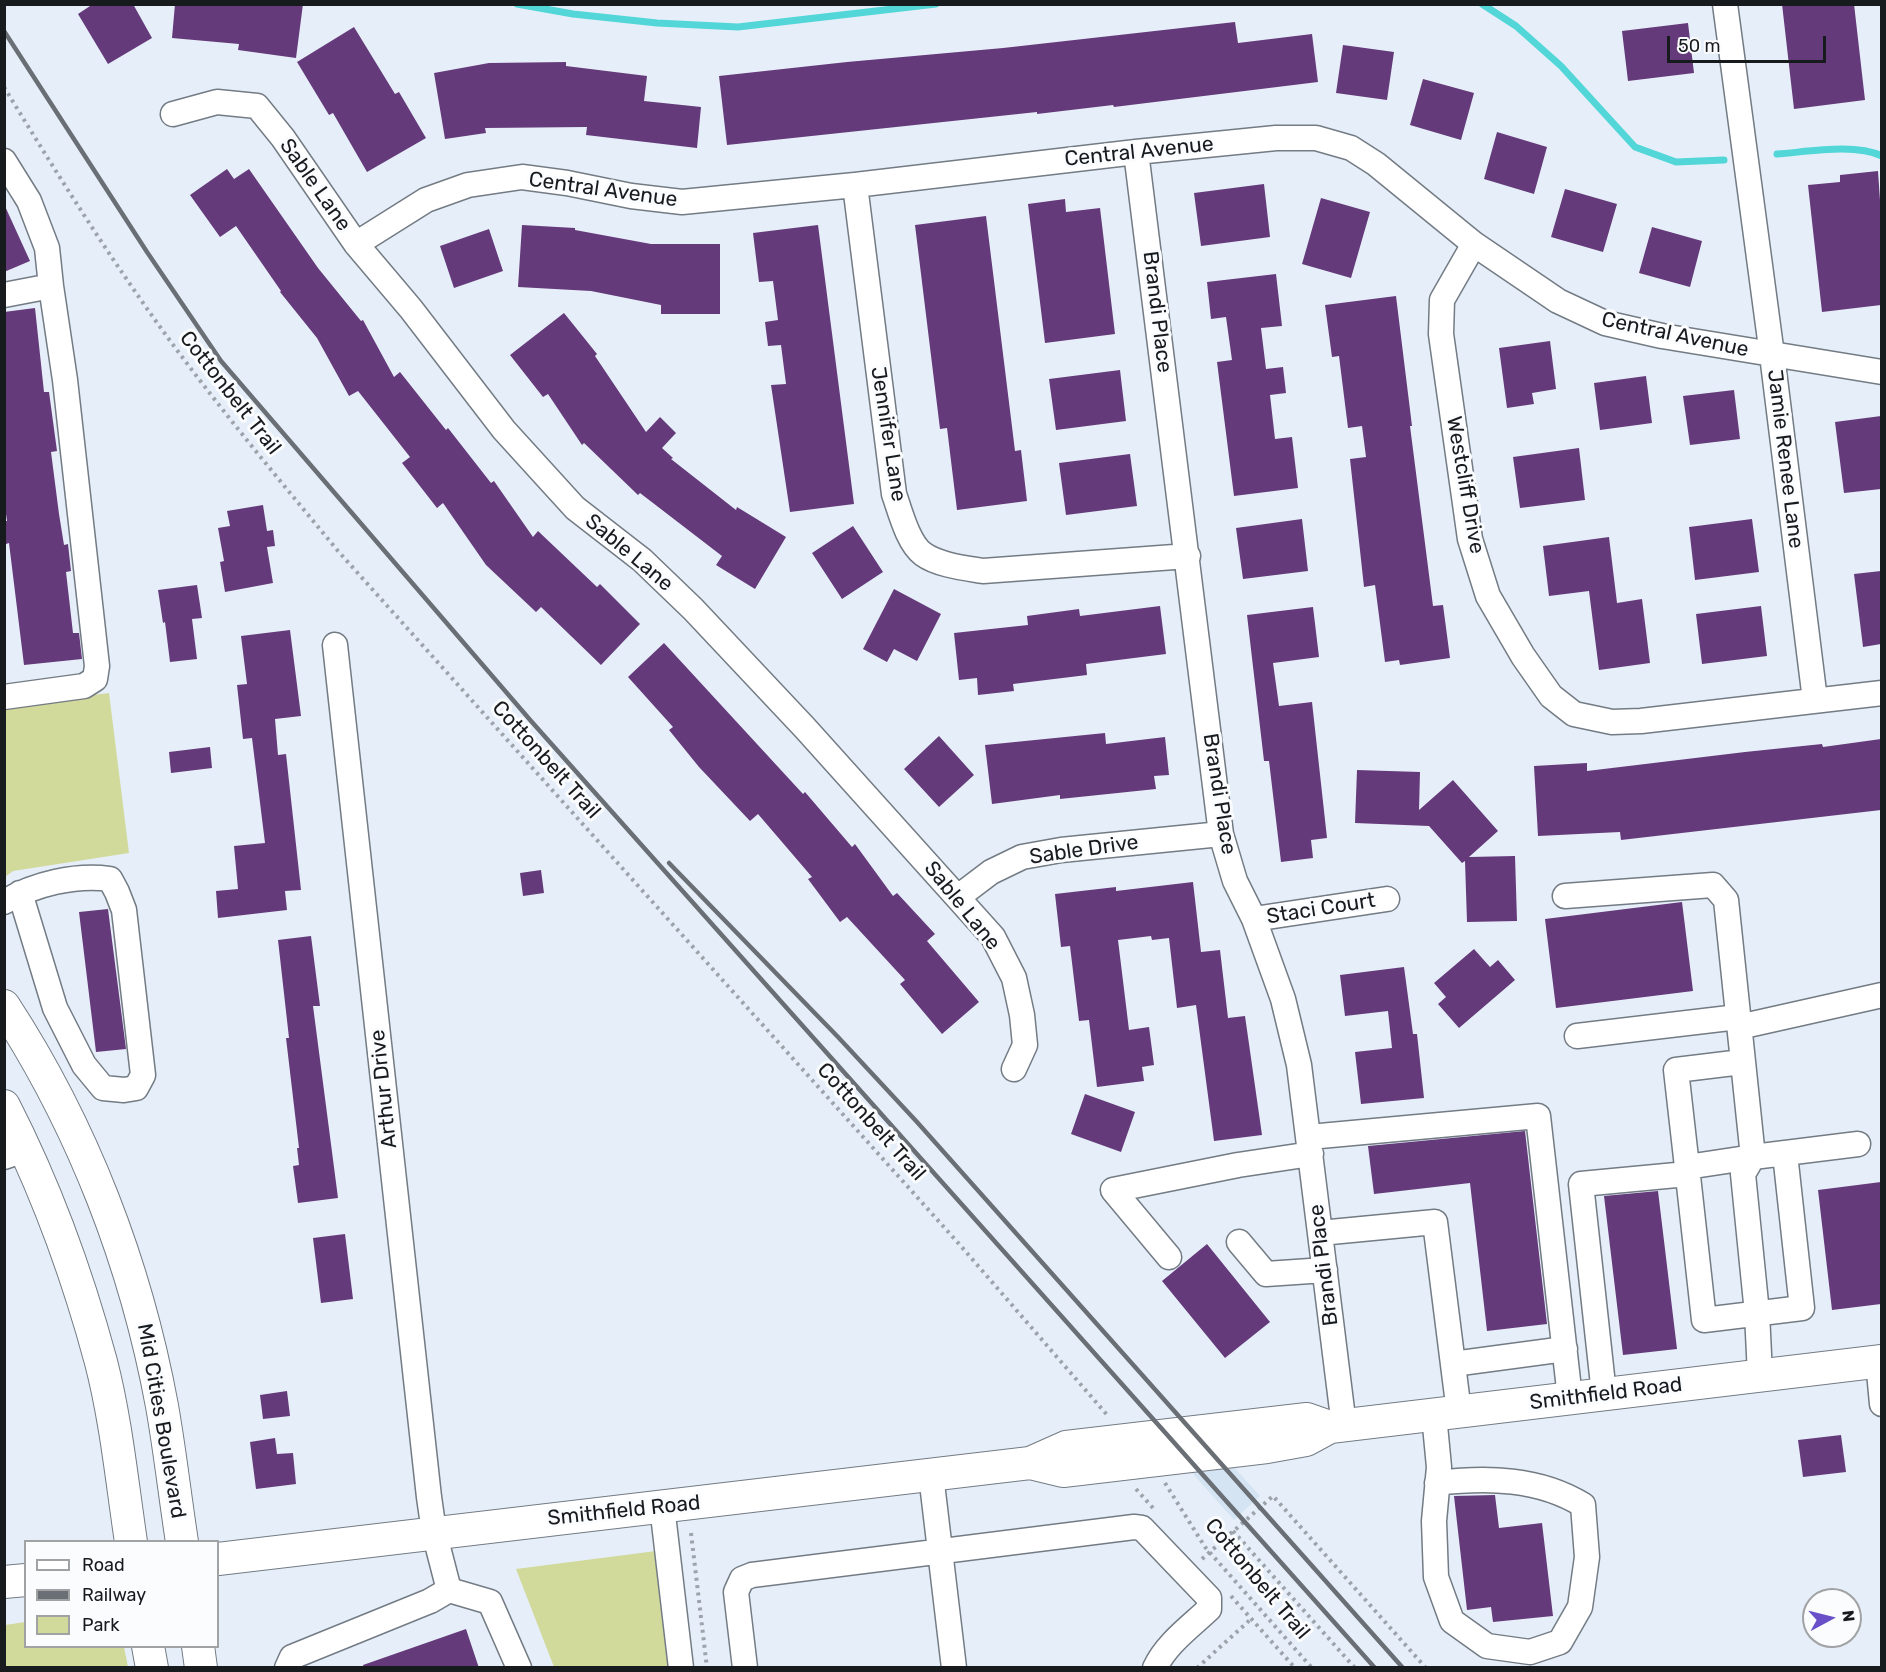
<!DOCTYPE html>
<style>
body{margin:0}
#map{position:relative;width:1886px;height:1672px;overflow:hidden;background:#e6eff9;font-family:Rubik,sans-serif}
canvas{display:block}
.frame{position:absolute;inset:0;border:6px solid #181b1e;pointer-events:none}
.legend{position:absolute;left:24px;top:1540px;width:195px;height:108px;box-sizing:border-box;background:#fafcfe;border:2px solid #a0a2a4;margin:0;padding:8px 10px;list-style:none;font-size:18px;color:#181b1e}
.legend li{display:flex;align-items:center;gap:12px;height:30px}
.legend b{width:30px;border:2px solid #a0a2a4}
.north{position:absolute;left:1802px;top:1588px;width:60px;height:60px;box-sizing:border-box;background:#fafcfe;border:2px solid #a0a2a4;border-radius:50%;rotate:83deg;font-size:16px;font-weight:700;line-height:24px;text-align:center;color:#181b1e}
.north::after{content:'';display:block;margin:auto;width:21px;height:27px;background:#6950c9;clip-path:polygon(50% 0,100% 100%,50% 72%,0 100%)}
.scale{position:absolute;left:1667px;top:36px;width:159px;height:27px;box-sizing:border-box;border:3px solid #181b1e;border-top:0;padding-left:8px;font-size:18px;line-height:21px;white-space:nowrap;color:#181b1e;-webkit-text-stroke:4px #fafcfe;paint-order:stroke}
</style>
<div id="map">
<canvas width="1886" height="1672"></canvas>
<div class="frame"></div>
<ul class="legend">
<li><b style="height:8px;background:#fff"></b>Road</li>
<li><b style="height:8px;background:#696f75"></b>Railway</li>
<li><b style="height:16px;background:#d1d99b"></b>Park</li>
</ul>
<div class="north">N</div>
<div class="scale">50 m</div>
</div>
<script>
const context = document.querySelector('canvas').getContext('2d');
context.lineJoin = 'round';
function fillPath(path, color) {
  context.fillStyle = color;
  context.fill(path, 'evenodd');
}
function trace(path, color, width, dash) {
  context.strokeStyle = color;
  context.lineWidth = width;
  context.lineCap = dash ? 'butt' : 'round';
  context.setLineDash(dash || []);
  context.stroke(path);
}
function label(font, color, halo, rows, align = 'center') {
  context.font = font + ' Rubik,sans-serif';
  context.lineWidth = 6;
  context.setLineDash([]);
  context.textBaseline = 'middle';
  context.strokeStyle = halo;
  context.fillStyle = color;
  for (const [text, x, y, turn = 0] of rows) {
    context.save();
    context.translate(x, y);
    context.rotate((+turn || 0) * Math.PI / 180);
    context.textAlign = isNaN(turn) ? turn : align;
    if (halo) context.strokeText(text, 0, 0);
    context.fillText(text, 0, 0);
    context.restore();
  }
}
fillPath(new Path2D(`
 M1225,1457L1260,1496L1234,1520L1184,1464Z`), '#d5e4f3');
fillPath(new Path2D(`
 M109,693L129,853L13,871L5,877V706Z
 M656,1551L670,1667H554L516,1569Z
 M25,1622L26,1646L124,1647L128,1667H5V1625Z`), '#d1d99b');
trace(new Path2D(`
 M517,4L573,14L657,23L738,27L936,4
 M1482,4L1516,26L1561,66L1635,147L1676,162L1724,160
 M1777,154C1807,152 1854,143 1882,156`), '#53d6d7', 7);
fillPath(new Path2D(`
 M93,4H133L152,38L108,64L78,14Z
 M175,4H303L296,58L238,50L239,44L172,38Z
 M1782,4H1854L1865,100L1794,109Z
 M1235,22L1238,43L1312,34L1318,82L1114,107L1113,105L1037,114V112L727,145L719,76L847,62L1003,48Z
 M1688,23L1694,73L1628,81L1622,31Z
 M354,27L395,94L399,92L426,138L367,172L333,113L329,115L297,62Z
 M1343,45L1394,52L1387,100L1336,93Z
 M566,62V66L647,76L644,101L701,107L697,148L586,135L587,127L485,128L486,133L445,139L434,73L489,63Z
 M1423,79L1474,93L1461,140L1410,125Z
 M1497,132L1547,147L1534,194L1484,179Z
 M227,169L234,179L249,169L318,268L361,321L363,320L394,377L400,372L446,430L448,428L491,483L494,481L533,537L538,531L597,587L600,584L640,624L601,665L541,607L536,612L486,565L443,503L437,508L402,463L410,457L358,391L349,396L317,338L280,292L281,291L236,226L220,237L190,195Z
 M1878,171L1881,215V305L1822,312L1808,185L1840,182V175Z
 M1264,184L1270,237L1201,246L1194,193Z
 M1565,189L1617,204L1603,252L1551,237Z
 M1321,198L1370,212L1351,278L1302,264Z
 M1065,199L1066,212L1100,208L1115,334L1045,343L1028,204Z
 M4,204L30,261L4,272Z
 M986,216L1015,451L1021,450L1027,501L957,510L947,428L940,429L915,225Z
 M522,225L575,228V230L651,244H720V314H661V305L591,291L518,287Z
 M818,225L854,504L790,512L771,385L786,384L781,345L768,346L765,322L778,320L773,281L759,282L753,233Z
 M1652,227L1702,241L1690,287L1639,273Z
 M489,229L503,271L454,288L440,246Z
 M1276,274L1282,326L1261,328L1266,369L1283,367L1286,393L1270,395L1275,439L1292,437L1298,488L1234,496L1217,362L1232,360L1226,317L1211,319L1207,282Z
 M1396,296L1412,426H1410L1433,606L1443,605L1450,658L1400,665L1399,660L1385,662L1375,585L1364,587L1350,459L1366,457L1362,426L1348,428L1339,356L1332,357L1325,305Z
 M35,308L44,392H49L57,451L51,452L59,514L64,545L68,544L71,571L66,572L73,633H79L82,659L24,665L9,543L6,544L4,528V521H7L4,500V312Z
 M564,313L597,354L595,356L646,432L660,417L676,433L662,448L673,458L671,459L736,510L737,507L786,537L755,589L716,565L722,556L640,493L638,495L584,443L582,445L548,394L543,397L510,355Z
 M1550,341L1556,389L1532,393L1534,404L1507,408L1499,348Z
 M1120,370L1126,421L1056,430L1049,379Z
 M1646,376L1652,423L1600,430L1594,383Z
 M1734,390L1740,439L1690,445L1683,396Z
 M1881,416V489L1844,493L1835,422Z
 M1579,448L1585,500L1520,508L1513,457Z
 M1130,454L1137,506L1066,515L1059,463Z
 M263,505L267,531L273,530L275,546L267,547L273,583L225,592L220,562L224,561L218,528L230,526L227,511Z
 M1302,519L1308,571L1243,579L1236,528Z
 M1752,519L1759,572L1695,580L1689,527Z
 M853,526L883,572L842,599L812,553Z
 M1609,537L1617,603L1642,599L1650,663L1599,670L1589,591L1549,596L1543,546Z
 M1881,571V644L1863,647L1854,574Z
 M197,585L202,618L192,619L197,659L170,662L165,622L163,623L158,590Z
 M894,589L941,614L917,661L894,649L887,662L863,649Z
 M1160,606L1166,654L1086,664L1087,675L1013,684L1014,691L978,695L977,678L959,680L954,633L1028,625L1027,616L1079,609L1080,616Z
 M1761,606L1767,656L1702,664L1696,614Z
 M1313,607L1319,657L1273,663L1279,706L1312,702L1327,838L1311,840L1313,858L1281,862L1269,761H1264L1247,615Z
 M290,630L301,716L275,719L278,755L286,754L301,890L285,891L287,910L218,918L216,891L238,889L234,846L265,843L252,738L243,739L237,685L247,684L241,636Z
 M664,643L803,794L805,792L852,847L855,844L893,896L897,893L935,934L927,941L979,1002L942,1034L900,984L905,980L847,917L840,922L808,879L812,877L758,814L750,821L699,767L669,730L673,727L628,677Z
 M1105,733L1106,744L1165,737L1169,775L1154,776L1156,789L1060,799V795L992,804L985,745Z
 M939,736L974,775L939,807L904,769Z
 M1881,739V810L1621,840L1620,832L1538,836L1534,766L1587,763V771L1745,752L1822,744L1823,747Z
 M210,747L212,768L171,773L169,752Z
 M1357,770L1420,772L1419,810L1453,780L1498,831L1469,857L1515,856L1517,921L1467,922L1465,861L1462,863L1429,826L1355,823Z
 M541,870L544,893L523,896L520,873Z
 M1193,882L1201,952L1220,950L1228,1018L1245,1016L1262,1135L1214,1141L1196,1005L1177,1008L1169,938L1152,940L1151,936L1118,940L1129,1030L1149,1027L1154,1065L1142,1067L1144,1081L1097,1087L1089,1020L1079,1021L1070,946L1061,947L1055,894L1116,887V891Z
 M1682,902L1693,991L1556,1008L1545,919Z
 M108,909L126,1049L96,1052L79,912Z
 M311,936L320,1006H313L338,1198L298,1203L293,1166L299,1165L297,1148H299L286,1038H289L278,940Z
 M1474,949L1490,967L1498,960L1515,980L1459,1028L1438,1004L1446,997L1434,983Z
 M1404,967L1413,1034H1417L1424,1098L1361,1104L1355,1052L1392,1048L1388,1011L1345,1016L1340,975Z
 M1085,1094L1135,1112L1121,1152L1071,1134Z
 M1525,1131L1547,1324L1487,1331L1470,1183L1374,1194L1368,1146Z
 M1881,1182V1304L1832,1310L1818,1190Z
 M1658,1191L1677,1349L1623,1355L1604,1196Z
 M345,1234L353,1299L321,1303L313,1238Z
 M1207,1244L1270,1322L1225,1358L1162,1281Z
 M287,1391L290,1416L263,1419L260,1395Z
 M1841,1435L1846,1472L1803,1477L1798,1440Z
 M275,1438L277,1454L293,1453L296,1484L256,1489L250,1442Z
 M1495,1495L1499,1528L1542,1523L1553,1616L1493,1622L1491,1607L1467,1610L1454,1496Z
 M466,1629L479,1668H364L363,1665Z`), '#653a7a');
const minor = new Path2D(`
 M1725,4L1772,355L1815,700
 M173,114L217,102L257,106L283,138L356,244L411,309L504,430L575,508L642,560L693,609L805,728L993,937L1014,978L1022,1015L1025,1045L1014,1069
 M1136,152L1221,834L1235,881L1254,919L1283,999L1299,1065L1344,1426
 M4,161L29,201L47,248L51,286L4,295
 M855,185L894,494C900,511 908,543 923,554C938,565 965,568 983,571L1188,556
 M356,244L426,200L468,185L522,177L567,183L631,196L682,202L855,185L1136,152L1276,138H1316L1351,148L1376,164L1474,244L1558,301L1605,323L1662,336L1882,372
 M1474,244L1442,300L1441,334L1470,539L1488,596L1523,656L1551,696L1574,714L1612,722L1641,721L1882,693
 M335,645L429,1497L434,1532L449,1590
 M4,697L84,686L95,679L97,666L65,380L51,286
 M1565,896L1713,885L1726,900L1753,1157L1687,1167L1676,1070L1742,1062
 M958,897L991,872L1022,857L1061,850L1221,834
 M4,902C34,884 76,874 110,879L117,892L124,910L143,1075L136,1088L124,1090L103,1088L84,1065L55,1008L20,893
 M1254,919L1387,899
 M1739,1027L1882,995
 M1577,1036L1738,1017
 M1309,1137L1538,1116L1570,1398
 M4,1157L27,1149
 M1687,1167L1704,1320L1802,1308L1785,1154
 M1320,1233L1435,1222L1459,1412
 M1239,1242L1266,1274L1325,1270
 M1169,1257L1113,1190L1238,1165L1311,1154
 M1878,1361L1882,1404
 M1453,1364L1565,1349
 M1760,1375L1757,1313L1743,1174L1753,1157L1858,1144
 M1604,1394L1581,1184L1687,1174
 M1434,1415L1439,1467L1434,1521L1436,1577L1452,1621L1487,1646L1530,1652L1560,1642L1580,1607L1587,1557L1583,1505C1539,1478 1487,1477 1437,1483
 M931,1475L954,1668
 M662,1506L681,1668
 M287,1668L292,1657L430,1601L449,1590L490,1602L519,1668
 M745,1668L736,1592L742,1579L752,1575L1134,1527L1142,1528L1209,1598V1609C1190,1627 1166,1644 1155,1668`);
const major = new Path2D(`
 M4,1006C83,1127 136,1265 162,1406C170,1451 175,1497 182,1542
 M4,1106C46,1188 77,1273 101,1362C116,1420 122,1482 131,1542
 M1030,1463L1063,1471L1267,1447L1306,1440L1330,1427L1882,1361
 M218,1559L1030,1463L1066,1447L1307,1419L1330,1427
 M4,1582L26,1580
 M148,1646L152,1668
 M198,1646L201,1668`);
trace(minor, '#737b84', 27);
trace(major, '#737b84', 34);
trace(new Path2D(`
 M4,87C57,174 111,260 171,342C224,414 281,482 338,551L960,1245L1108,1416
 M1165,1483L1205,1547L1312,1668
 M1136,1489L1153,1508
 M1233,1531L1355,1668
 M691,1533L707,1668
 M1202,1559L1273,1496L1426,1668
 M1231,1596L1295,1668
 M1197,1668L1251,1619`), '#9ca3aa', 4, [3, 4.5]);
trace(minor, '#fff', 24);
trace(major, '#fff', 32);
trace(new Path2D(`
 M4,31L147,252L221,361L531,721L1375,1668
 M669,863L838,1037L917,1122L1403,1668`), '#696f75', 4.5);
label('21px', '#181b1e', '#fafcfe', [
 ["Central Avenue",1139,152,-6],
 ["Sable Lane",315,185,55],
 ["Central Avenue",603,190,8],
 ["Brandi Place",1157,312,83],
 ["Central Avenue",1675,335,12],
 ["Cottonbelt Trail",230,393,52],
 ["Jennifer Lane",888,434,81],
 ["Jamie Renee Lane",1785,459,83],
 ["Westcliff Drive",1465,485,80],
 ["Sable Lane",629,553,40],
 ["Cottonbelt Trail",546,760,48],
 ["Brandi Place",1219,794,81],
 ["Sable Drive",1084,850,-8],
 ["Sable Lane",962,906,51],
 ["Staci Court",1321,909,-9],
 ["Arthur Drive",384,1089,-96],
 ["Cottonbelt Trail",871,1122,48],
 ["Brandi Place",1324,1265,-97],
 ["Smithfield Road",1606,1394,-7],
 ["Mid Cities Boulevard",161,1421,80],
 ["Smithfield Road",624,1511,-6],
 ["Cottonbelt Trail",1257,1579,50]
]);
</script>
